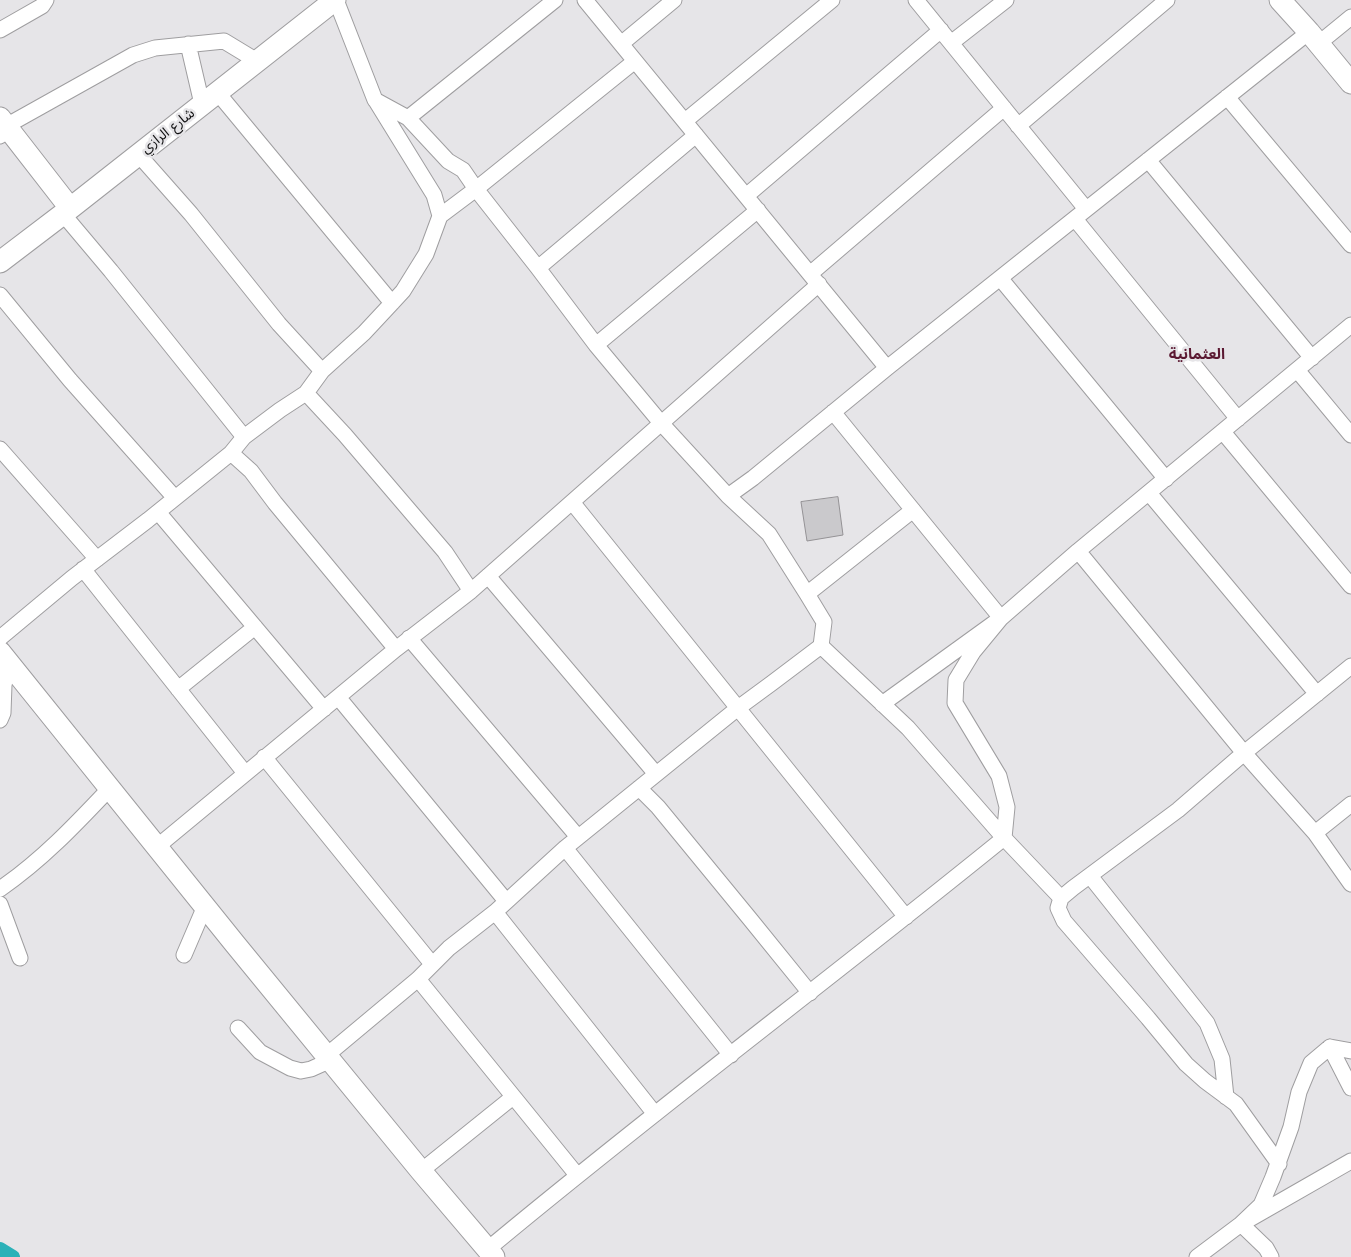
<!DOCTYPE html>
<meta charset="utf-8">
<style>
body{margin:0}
canvas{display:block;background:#e6e5e8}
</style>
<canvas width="1351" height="1257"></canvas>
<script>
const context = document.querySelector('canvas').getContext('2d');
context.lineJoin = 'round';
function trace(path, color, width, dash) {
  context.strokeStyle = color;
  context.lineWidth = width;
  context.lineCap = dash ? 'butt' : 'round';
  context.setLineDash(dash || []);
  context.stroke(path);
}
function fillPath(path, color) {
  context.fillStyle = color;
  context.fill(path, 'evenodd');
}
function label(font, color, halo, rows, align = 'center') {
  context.font = font + ' "Work Sans","Noto Sans Arabic",sans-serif';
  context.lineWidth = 5;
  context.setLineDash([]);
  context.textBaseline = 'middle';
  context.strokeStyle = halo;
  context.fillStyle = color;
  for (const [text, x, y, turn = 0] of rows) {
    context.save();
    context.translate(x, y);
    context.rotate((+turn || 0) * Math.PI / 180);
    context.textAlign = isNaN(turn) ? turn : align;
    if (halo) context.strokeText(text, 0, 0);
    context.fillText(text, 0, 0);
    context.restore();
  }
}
trace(new Path2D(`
 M0,1249L13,1257`), '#2cb1b8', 14);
const building = new Path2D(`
 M838,497L843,535L807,541L801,502Z`);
fillPath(building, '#cac9cc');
trace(building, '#949295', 1);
const street = new Path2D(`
 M585,0L887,368
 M916,0L1086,209
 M0,30L42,6L46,0
 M951,43L1006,0
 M188,44L202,104
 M621,44L674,0
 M1318,44L1351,17
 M217,92L392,303
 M1227,97L1351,245
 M408,118L555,0
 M685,121L832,0
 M1018,126L1167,0
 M0,136L6,126L133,55L155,48L224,41L257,61
 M138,154L191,214L279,324L322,371
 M1148,160L1312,358
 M746,196L941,30
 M63,214L111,271L244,437L280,410L306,393L322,371L364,333L392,303L403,291L426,254L440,216L434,195L376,101
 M440,216L476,189L635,61
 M1075,219L1238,419
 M538,268L696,135
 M810,274L1004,108
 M1000,278L1166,479
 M0,295L70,380L175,498
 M596,345L758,210
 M1297,370L1351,435
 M306,393L345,435L445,552L471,591
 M833,412L1001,618
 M1223,432L1351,586
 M0,449L97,559
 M231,453L251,471L275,503L396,649
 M1149,493L1317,694
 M728,496L753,478L887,368L1309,32
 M572,502L906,917
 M158,512L324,709
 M1078,551L1244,753L1315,833L1351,884
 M83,569L245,773
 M488,576L656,774
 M807,594L913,510
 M0,638L72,578L148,520L231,453L244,437
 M409,638L578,837
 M821,646L908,728L1004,838L1061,898
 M178,689L255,627
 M338,697L506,901
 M882,704L1001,618L1078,551L1351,325
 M0,720L3,713L4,685L9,663
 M264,757L432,964
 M639,788L658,807L750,919L810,993
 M1315,833L1351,804
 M158,846L396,649L471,591L819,284
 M565,848L731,1055
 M1090,876L1207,1023L1222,1059L1226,1097
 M0,889C42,860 75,825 110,788
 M0,904L20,958
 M495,912L655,1114
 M184,955L205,906
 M418,979L577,1175
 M238,1028L260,1052L290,1068L301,1071L311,1069L331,1060
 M1330,1047L1351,1088
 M327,1055L418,979L449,948L495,912L565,848L738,708L772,683L821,646L824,622L807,594L769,534L728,496L661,423L596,345L538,268L476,189L463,170L448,161L408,118L375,100L336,0
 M1279,1164L1236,1104L1205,1081L1186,1064L1148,1018L1064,921L1058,908L1061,898L1073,888L1178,810L1244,753L1351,666
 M421,1171L513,1097
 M1241,1224L1261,1205L1273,1177L1291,1127L1299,1092L1311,1063L1330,1047L1351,1051
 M1241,1224L1266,1248L1271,1257
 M488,1249C657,1108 833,977 1004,838L1007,807L999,776L955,703L956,680L973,652L1001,618
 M1197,1257L1241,1224L1351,1161`);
const secondary = new Path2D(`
 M1280,0L1309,32L1351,83
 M0,118L70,208
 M0,262L63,214L335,0
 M0,652L235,944L421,1171L494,1257`);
trace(street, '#9f9ea0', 17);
trace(secondary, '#9f9ea0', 23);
trace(street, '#fff', 15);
trace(secondary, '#fff', 21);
label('14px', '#0f0f10', '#e6e5e8', [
 ["شارع الرازي",168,131,-38]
]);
label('bold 15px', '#5b1932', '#e6e5e8', [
 ["العثمانية",1197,355]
]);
</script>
